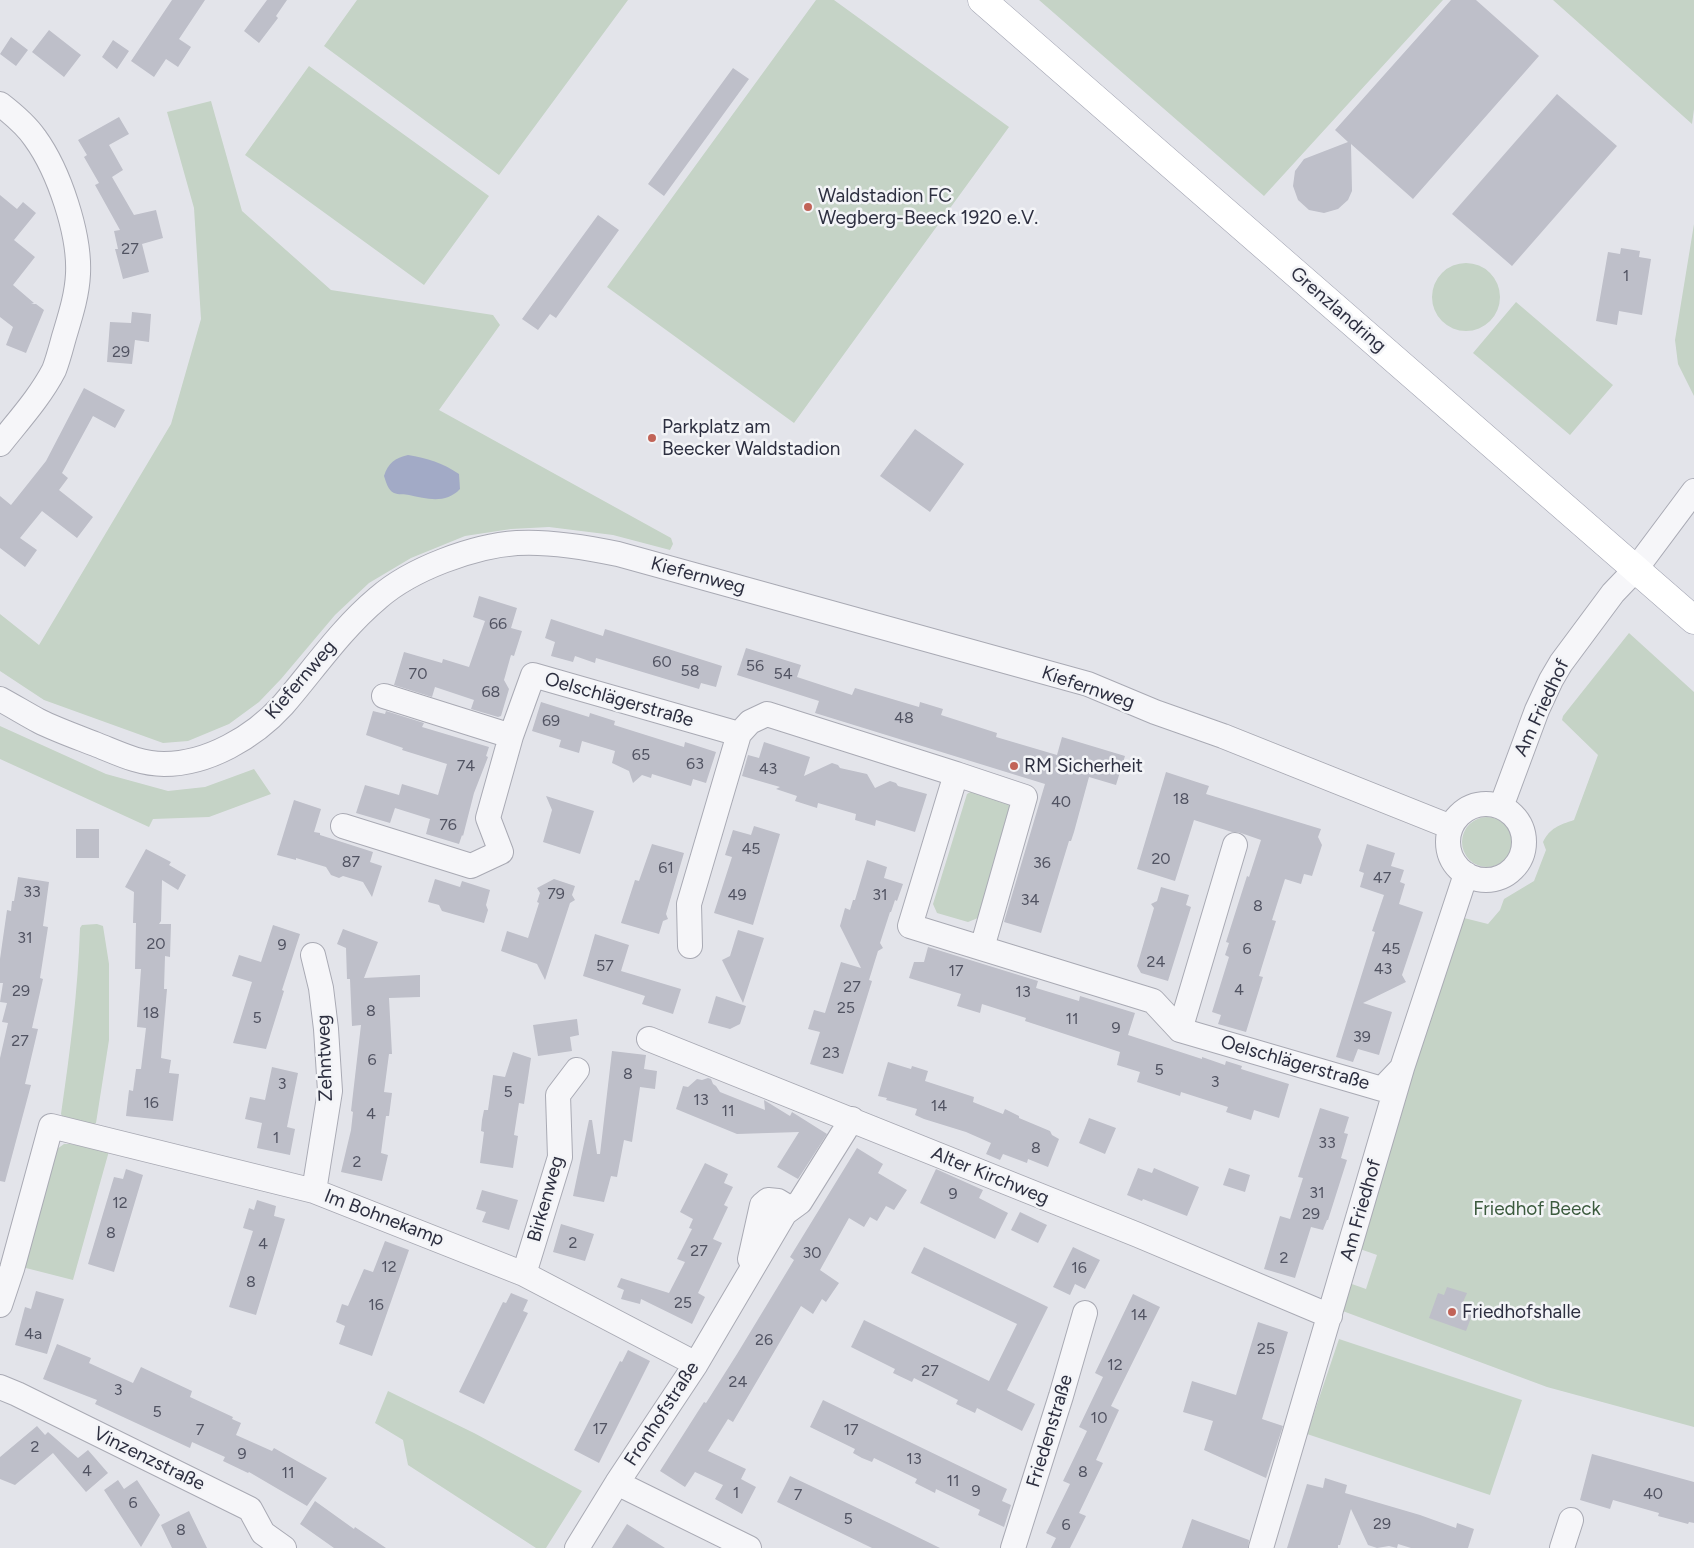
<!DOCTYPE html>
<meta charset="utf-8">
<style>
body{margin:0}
canvas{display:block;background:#e3e4ea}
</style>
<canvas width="1694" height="1548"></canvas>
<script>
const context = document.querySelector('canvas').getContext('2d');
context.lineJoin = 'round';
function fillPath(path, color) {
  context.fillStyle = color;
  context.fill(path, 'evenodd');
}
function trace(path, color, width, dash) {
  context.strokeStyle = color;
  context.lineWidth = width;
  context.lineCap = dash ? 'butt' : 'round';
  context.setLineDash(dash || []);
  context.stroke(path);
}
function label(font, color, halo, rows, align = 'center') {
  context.font = font + ' Figtree,sans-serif';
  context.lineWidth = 5;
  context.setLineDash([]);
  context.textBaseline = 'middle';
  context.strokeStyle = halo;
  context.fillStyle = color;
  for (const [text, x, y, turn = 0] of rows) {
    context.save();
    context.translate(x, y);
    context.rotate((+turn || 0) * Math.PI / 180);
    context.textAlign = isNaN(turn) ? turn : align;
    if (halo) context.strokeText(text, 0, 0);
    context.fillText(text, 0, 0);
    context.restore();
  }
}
fillPath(new Path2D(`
 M357,0H628L499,175L324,46Z
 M816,0H834L1009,127L794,423L607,287Z
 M1039,0H1443L1264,196Z
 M1553,0H1694V109L1692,124Z
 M309,66L489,196L424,285L245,155Z
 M211,101L242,211L331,290L493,315L500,325L439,410L671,538L673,544L670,550L613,535L549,527L511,529L465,536L411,558L369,583L335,615L281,679L259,702L229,724L188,741L163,743L44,700L0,671V614L39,645L171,424L201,319L194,208L167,112Z
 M1694,224V396L1678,364L1675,340Z
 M1432 297a34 34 0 1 1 68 0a34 34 0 1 1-68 0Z
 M1516,302L1613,385L1570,435L1473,353Z
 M1629,633L1694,692V1427L1547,1387L1340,1310L1349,1283L1366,1289L1377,1255L1360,1249L1460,917L1488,924L1500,910L1504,899L1534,881L1546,850L1543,842C1550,828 1559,825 1574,820L1598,755L1562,720L1563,716Z
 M0,726L106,774L168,791L205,787L254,769L271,794L209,817L153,819L149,827L0,759Z
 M975,789L1007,799L1011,807L978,918L968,922L937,913L933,904L967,794Z
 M1462 842a25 25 0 1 1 50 0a25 25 0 1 1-50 0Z
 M97,924L103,926L109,964V1040L96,1123L90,1127L65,1121L61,1114C70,1052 78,991 80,928L82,925Z
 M64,1144H70L109,1151L73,1280L22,1267L57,1149Z
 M1339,1339L1522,1400L1490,1495L1307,1434Z
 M388,1391L474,1433L582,1491L546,1548H536L408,1465L403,1440L375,1423Z`), '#c5d3c6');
fillPath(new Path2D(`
 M408,455C427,458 443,463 459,474L460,489C446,504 427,499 409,495C405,494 398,495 394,493C388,490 386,482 384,476C388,463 395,458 408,455Z`), '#a2aac6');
fillPath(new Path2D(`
 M172,0H205L179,39L191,47L178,67L166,59L154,77L131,61Z
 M267,0H287L276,16L278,18L259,43L244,31Z
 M1451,0H1476L1539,56L1413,199L1351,144L1352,191L1348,200L1338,209L1324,213L1309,210L1298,200L1293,186L1295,171L1304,159L1348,142L1335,130Z
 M49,30L81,55L64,77L32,52Z
 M11,37L28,50L16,66L0,54Z
 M113,40L129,51L117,69L102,57Z
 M733,68L749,79L664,196L648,184Z
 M1557,94L1617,146L1512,266L1452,214Z
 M119,117L129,134L109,145L123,170L112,177L134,215L156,210L163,238L142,244L149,272L123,279L115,249H118L114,231L120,230L95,185L99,183L84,157L87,155L78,140Z
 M0,195L17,209L23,202L36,213L14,240L35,257L13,285L34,303L31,304H36L44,310L26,353L6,345L13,327L0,317Z
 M598,215L619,230L556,318L550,314L538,330L522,319Z
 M1621,248L1640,251L1639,257L1651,259L1642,315L1619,311L1617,325L1596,321L1608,252L1620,254Z
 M132,312L151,314L149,342L135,340L132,364L107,362L110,322L131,323Z
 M84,388L125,410L115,428L93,416L62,473L68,478L59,490L93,517L77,538L42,511L20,538L37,550L25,567L0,548V496L11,505L46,461Z
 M915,429L964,464L930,512L880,476Z
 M479,596L517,608L511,628L522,631L514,656L511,655L504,680L509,689L501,716L498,717L471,709L474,700L435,687L432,697L394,685L404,652L442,663L443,659L469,667L485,621L473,617Z
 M551,619L603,636L605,629L722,666L716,687L701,683L699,689L596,658L595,663L575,656L573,662L551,656L555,642L545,638Z
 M746,648L801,665L797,677L852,695L855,688L919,707L920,702L943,709L941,715L997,733L996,737L1057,755L1062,737L1125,756L1116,785L1089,777L1074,832L1071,841H1069L1041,933L1004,922L1045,784L815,713L819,701L737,675Z
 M541,702L589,717L590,713L615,721L614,725L684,747L685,742L716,752L706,783L693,779L691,786L652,774L651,778L642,775L633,783L629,771L612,763L615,751L582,741L579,753L559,747L561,740L532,731Z
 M373,711L385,714L386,711L424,723L422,727L489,747L486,756L488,757L474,793L463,836L462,835L459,844L426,834L430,819L395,808L390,823L356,813L365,785L399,795L402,784L438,795L447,764L402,750L403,748L366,735Z
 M764,742L810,757L804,776L832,763L838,765L840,768L867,774L875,788L890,781L896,783L898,786L927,794L915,832L876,820L875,826L855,820L856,814L818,803L817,808L795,801L797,796L776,789L780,787L742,776L748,755L759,758Z
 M1166,772L1209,786L1206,794L1321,829L1318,837L1322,845L1312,876L1304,874L1301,884L1285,879L1272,920L1276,921L1259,976L1263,977L1246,1032L1218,1024L1221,1015L1212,1012L1229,957L1225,955L1229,943L1226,942L1247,876L1249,877L1261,840L1238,832H1232L1194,820L1175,881L1137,869Z
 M546,796L594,811L580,854L543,842L552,810Z
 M294,800L321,809L314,832L320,833V835L373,852L370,862L382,866L372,897L363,882L343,876L339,878L331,875L326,867L296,858V860L277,855Z
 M754,826L780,834L753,925L714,913L732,857L725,855L733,830L751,835Z
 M76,829H99V858H76Z
 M652,844L684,853L666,914L668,919L663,921L659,934L621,923L635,880L639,881Z
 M1367,844L1395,853L1391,866L1404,870L1400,882L1405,884L1399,904L1423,912L1402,975L1406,982L1363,1003L1392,1012L1379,1055L1358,1049L1353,1062L1336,1057L1375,932L1372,931L1384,895L1360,887L1364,873L1359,871Z
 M146,849L171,862L169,865L186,875L178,890L162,880L161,921L159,924H171L170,957L165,956L164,989H167L161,1058L171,1060L169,1073L179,1074L173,1121L126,1116L129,1090L133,1091L136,1069H141L146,1028L137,1027L141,969H135L136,923H133L134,892L125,887Z
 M867,860L887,867L884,878L903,884L897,901L895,900L891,912H890L880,943L883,948L878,951L869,980L872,981L843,1074L810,1064L820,1032L808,1029L814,1010L825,1013L841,962L861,968L840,926L845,908L850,910L853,900H855Z
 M18,877L49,882L43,926L48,927L40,978L43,979L32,1028L38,1029L25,1084L31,1085L5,1182L0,1181V1058L8,1023L2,1022L7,1003L0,1002L3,983H0V959L7,910L11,911L12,901H14Z
 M435,879L460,887L462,881L490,890L486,905L488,910L484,923L442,911L439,905L428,902Z
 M554,879L575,886L572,895L575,900L570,903L545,980L537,964L501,951L507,931L528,938L539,903L537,902L540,893L537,888Z
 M1161,887L1189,895L1186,905L1191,907L1168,981L1141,973L1137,966L1154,908L1151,904L1157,901Z
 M273,925L300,934L282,990L284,991L266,1049L233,1043L252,982L232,976L239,955L261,962Z
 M343,929L378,942L364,978L420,975V997L389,998L392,1054H389L384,1092L392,1093L389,1116H386L381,1153L388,1155L382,1181L341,1172L351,1130L353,1112L351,1111L361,1025L352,1026L350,979H347L346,948L337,944Z
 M738,930L764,938L743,1003L722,960L730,956Z
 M595,934L629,945L621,971L681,989L673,1014L642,1004L645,996L583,976Z
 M928,947L1038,981L1036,988L1079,1001L1080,996L1135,1013L1128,1035L1202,1059V1057L1225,1065L1226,1061L1242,1066L1241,1069L1289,1084L1279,1118L1254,1110L1251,1120L1226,1112L1228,1107L1181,1092L1180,1096L1137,1082L1140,1072L1117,1065L1120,1052L1025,1021L1026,1018L982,1004L980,1013L957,1006L961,994L909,978L914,962H924Z
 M716,996L746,1006L740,1024L730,1029L708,1023Z
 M577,1019L579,1035L570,1037L572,1051L538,1056L533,1025Z
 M612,1051L646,1055L644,1069L657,1071L655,1089L640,1087L632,1142L624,1140L617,1177L611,1176L604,1202L573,1196L589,1120H592L597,1154H600Z
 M513,1052L531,1058L524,1104L519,1103L514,1135L518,1136L513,1168L480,1163L484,1132L481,1131L482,1120L484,1110H488L493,1075L505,1077Z
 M888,1062L911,1069L912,1066L928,1071L925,1081L974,1097L973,1102L1003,1114L1005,1109L1019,1116V1118L1050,1131L1052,1135L1059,1139L1048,1167L1028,1159L1027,1163L1003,1154L1000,1160L986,1154L991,1143L966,1132L924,1119L915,1115L917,1109L886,1100L887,1098L878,1096Z
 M272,1067L298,1073L287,1127L295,1129L290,1155L257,1148L262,1123L245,1119L250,1097L265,1100Z
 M708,1078L711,1079L713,1084L716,1086L720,1092L765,1110L764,1100L790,1116L792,1112L827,1134L798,1179L777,1167L799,1132L737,1134L676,1109L683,1086L688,1087L697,1079L702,1080Z
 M1320,1108L1349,1117L1344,1133L1348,1134L1341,1158L1347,1160L1328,1220H1327L1323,1230L1311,1227L1295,1278L1264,1269L1280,1216L1290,1219L1303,1178L1298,1177Z
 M1089,1118L1116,1128L1105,1154L1079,1143Z
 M857,1148L883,1164L878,1173L907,1190L894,1210L886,1206L877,1221L870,1217L864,1227L849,1218L820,1270L839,1283L826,1302L822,1299L813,1314L801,1306L733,1422L728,1419L708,1451L746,1469L741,1479L756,1487L742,1514L715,1499L723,1485L695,1472L685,1487L660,1471L704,1402L706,1403L737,1354L794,1260L790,1257Z
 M705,1163L728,1174L724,1183L733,1187L724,1205L728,1207L713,1239L722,1243L698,1293L705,1297L692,1324L641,1299L640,1304L621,1299L624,1290L617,1287L621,1278L669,1293L685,1262L677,1259L692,1229L689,1228L693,1219L680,1212Z
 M1138,1168L1152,1173L1154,1168L1199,1187L1187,1216L1143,1199L1142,1201L1127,1195Z
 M1229,1168L1250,1175L1245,1192L1223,1185Z
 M126,1169L143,1175L114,1272L88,1264L114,1177L123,1179Z
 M936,1169L983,1190L979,1198L1008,1213L995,1239L920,1203Z
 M482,1190L518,1200L509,1230L482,1222L486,1212L476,1209Z
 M257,1200L276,1206L274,1216L285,1219L256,1315L229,1307L253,1231L243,1228L249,1208L254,1210Z
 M1020,1212L1047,1225L1038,1243L1011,1230Z
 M561,1224L594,1234L585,1261L553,1252Z
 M385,1241L409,1250L372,1356L339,1344L345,1326L336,1322L342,1304L348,1306L364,1269L373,1272Z
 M924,1247L1048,1307L1007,1390L1035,1404L1022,1431L977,1408L975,1413L956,1404L958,1400L914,1378L912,1382L893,1373L895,1369L851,1347L864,1320L989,1381L1017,1324L911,1273Z
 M1073,1247L1100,1260L1085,1289L1075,1284L1070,1295L1053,1287Z
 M1447,1287L1467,1293L1463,1302L1475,1307L1466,1331L1429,1318L1438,1293L1444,1295Z
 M36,1291L64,1299L47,1354L15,1345L25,1307L31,1309Z
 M511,1293L528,1300L523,1311L528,1313L484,1404L459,1392L503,1302L506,1303Z
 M1133,1294L1160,1307L1111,1406L1119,1410L1096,1460L1103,1463L1079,1513L1086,1516L1070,1548H1051L1056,1538L1046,1533L1070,1484L1063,1481L1087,1431L1079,1427L1103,1377L1095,1373Z
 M1258,1322L1288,1332L1262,1419L1283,1426L1266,1478L1204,1450L1213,1421L1183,1412L1192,1381L1236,1395Z
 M57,1344L91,1358L89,1363L133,1383L141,1367L192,1391L190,1397L233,1417L232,1419L241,1423L236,1435L272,1451L274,1448L327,1478L307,1506L249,1472L248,1473L223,1461L225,1457L192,1442L190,1448L95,1404L97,1400L43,1379Z
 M628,1350L650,1361L599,1463L574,1450L620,1361L622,1362Z
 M823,1400L1007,1489L1002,1501L1011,1505L1004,1527L978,1515L980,1510L936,1489L935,1493L915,1483L917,1479L874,1458L872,1462L862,1458L853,1453L855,1449L810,1427Z
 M37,1426L45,1435L48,1432L78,1458L88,1450L108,1473L86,1492L53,1453L15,1485L0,1479V1457Z
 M1592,1454L1694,1482V1523L1689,1522L1688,1524L1658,1516L1659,1513L1613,1500L1610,1509L1580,1500Z
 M790,1476L889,1523L940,1548H872L777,1502Z
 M1325,1478L1347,1485L1345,1493L1420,1515L1456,1528L1457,1523L1474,1529L1468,1548H1411L1398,1544L1397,1548L1389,1546L1377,1548L1368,1545L1351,1509L1340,1545H1338V1548H1287L1307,1484L1323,1488Z
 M118,1480L124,1489L137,1480L160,1515L141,1547L104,1490Z
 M315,1501L354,1529L355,1527L386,1548H334L300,1524Z
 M189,1511L207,1548H172L161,1525Z
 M1192,1519L1249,1540L1248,1548H1182Z
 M627,1524L665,1548H612Z`), '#bebfc9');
const minor = new Path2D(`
 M0,104C13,114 26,125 35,138C59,171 80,234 78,274C77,296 70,317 64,337C61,348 58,360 54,370C40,397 19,420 0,444
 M384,696L511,736
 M0,699C13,706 26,714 39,721C57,730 77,737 95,744C118,753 139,764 164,764C208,764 254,737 283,705C314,669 341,629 378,598C411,569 473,546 517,543C550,541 585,547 618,554L1088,684L1155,712L1223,736L1451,827
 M1448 842a38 38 0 1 1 76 0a38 38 0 1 1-76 0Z
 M1501,807L1537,710L1551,680L1561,663L1613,593L1635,570L1694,491
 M343,826L471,866L501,852L488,818L511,736L533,675L739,734
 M690,946L689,904L739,734L750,722L767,714L956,774
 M982,948L1025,797L956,774L910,926L1153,1001L1180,1030L1382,1089L1402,1068
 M313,955L321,988L326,1029L330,1091L314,1191
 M1180,1030L1235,845
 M649,1039L1138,1235L1330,1316
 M750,1259L762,1205L768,1200L778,1201L783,1204L785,1213
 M524,1274L560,1157L558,1095L577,1070
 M0,1305L12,1269L51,1126L314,1191L524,1274L696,1364
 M0,1387L17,1394L250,1509L263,1533L284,1548
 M617,1483L749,1548
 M577,1548L617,1483L696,1364L785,1213L800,1202L852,1119
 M1013,1548L1061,1396L1085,1313
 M1261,1548L1402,1068L1466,874
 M1562,1548L1571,1520`);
const major = new Path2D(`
 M982,0L1694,620`);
trace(minor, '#a9aab4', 26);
trace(major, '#a4a6b4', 29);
trace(minor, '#f6f6f9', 24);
trace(major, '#fff', 28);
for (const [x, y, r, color] of [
 [808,207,5,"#c16357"],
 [652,438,5,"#c16357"],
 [1014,766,5,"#c16357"],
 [1452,1312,5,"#c16357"]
]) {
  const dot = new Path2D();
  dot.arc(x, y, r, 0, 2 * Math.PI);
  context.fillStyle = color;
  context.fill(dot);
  trace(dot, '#f3f4f7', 2);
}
label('16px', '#515362', null, [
 ["27",130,249],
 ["1",1626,276],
 ["29",121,352],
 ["66",498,624],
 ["60",662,662],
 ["56",755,666],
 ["58",690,671],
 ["70",418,674],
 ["54",783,674],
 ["68",491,692],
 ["48",904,718],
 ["69",551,721],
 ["65",641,755],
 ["63",695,764],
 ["74",466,766],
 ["43",768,769],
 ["18",1181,799],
 ["40",1061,802],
 ["76",448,825],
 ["45",751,849],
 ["20",1161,859],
 ["87",351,862],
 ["36",1042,863],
 ["61",666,868],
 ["47",1382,878],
 ["33",32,892],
 ["79",556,894],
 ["49",737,895],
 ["31",880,895],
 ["34",1030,900],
 ["8",1258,906],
 ["31",25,938],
 ["20",156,944],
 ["9",282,945],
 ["6",1247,949],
 ["45",1391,949],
 ["24",1156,962],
 ["57",605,966],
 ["43",1383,969],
 ["17",956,971],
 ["27",852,987],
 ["4",1239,990],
 ["29",21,991],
 ["13",1023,992],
 ["25",846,1008],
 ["8",371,1011],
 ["18",151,1013],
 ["5",257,1018],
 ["11",1072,1019],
 ["9",1116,1028],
 ["39",1362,1037],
 ["27",20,1041],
 ["23",831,1053],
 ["6",372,1060],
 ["5",1159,1070],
 ["8",628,1074],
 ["3",1215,1082],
 ["3",282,1084],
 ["5",508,1092],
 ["13",701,1100],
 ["16",151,1103],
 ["14",939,1106],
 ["11",728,1111],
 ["4",371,1114],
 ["1",276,1138],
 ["33",1327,1143],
 ["8",1036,1148],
 ["2",357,1162],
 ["31",1317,1193],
 ["9",953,1194],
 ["12",120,1203],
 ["29",1311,1214],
 ["8",111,1233],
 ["2",573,1243],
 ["4",263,1244],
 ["27",699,1251],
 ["30",812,1253],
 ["2",1284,1258],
 ["12",389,1267],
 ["16",1079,1268],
 ["8",251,1282],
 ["25",683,1303],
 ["16",376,1305],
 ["14",1139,1315],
 ["4a",33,1334],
 ["26",764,1340],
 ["25",1266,1349],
 ["12",1115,1365],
 ["27",930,1371],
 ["24",738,1382],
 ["3",118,1390],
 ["5",157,1412],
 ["10",1099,1418],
 ["17",600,1429],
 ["7",200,1430],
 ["17",851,1430],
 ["2",35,1447],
 ["9",242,1454],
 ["13",914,1459],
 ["4",87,1471],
 ["8",1083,1472],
 ["11",288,1473],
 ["11",953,1481],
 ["9",976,1491],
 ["1",736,1493],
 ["40",1653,1494],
 ["7",798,1495],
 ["6",133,1503],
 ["5",848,1519],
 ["29",1382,1524],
 ["6",1066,1525],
 ["8",181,1530]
]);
label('19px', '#2d2f40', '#f3f4f7', [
 ["Waldstadion FC",818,196],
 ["Wegberg-Beeck 1920 e.V.",818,218],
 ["Parkplatz am",662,427],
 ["Beecker Waldstadion",662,449],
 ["RM Sicherheit",1024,766],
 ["Friedhofshalle",1462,1312]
], 'left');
label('19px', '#2d2f40', '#f3f4f7', [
 ["Grenzlandring",1338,310,41],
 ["Kiefernweg",698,576,15],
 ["Kiefernweg",301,680,-49],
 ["Kiefernweg",1088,688,19],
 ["Oelschlägerstraße",619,700,16],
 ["Am Friedhof",1542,708,-65],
 ["Zehntweg",325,1058,-92],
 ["Oelschlägerstraße",1295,1063,16],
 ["Alter Kirchweg",990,1176,22],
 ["Birkenweg",546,1199,-74],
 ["Am Friedhof",1361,1210,-74],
 ["Im Bohnekamp",384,1218,21],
 ["Fronhofstraße",662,1414,-57],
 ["Friedenstraße",1050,1431,-73],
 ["Vinzenzstraße",149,1459,26]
]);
label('19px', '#3c5b3e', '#f3f4f7', [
 ["Friedhof Beeck",1537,1209]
]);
</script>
